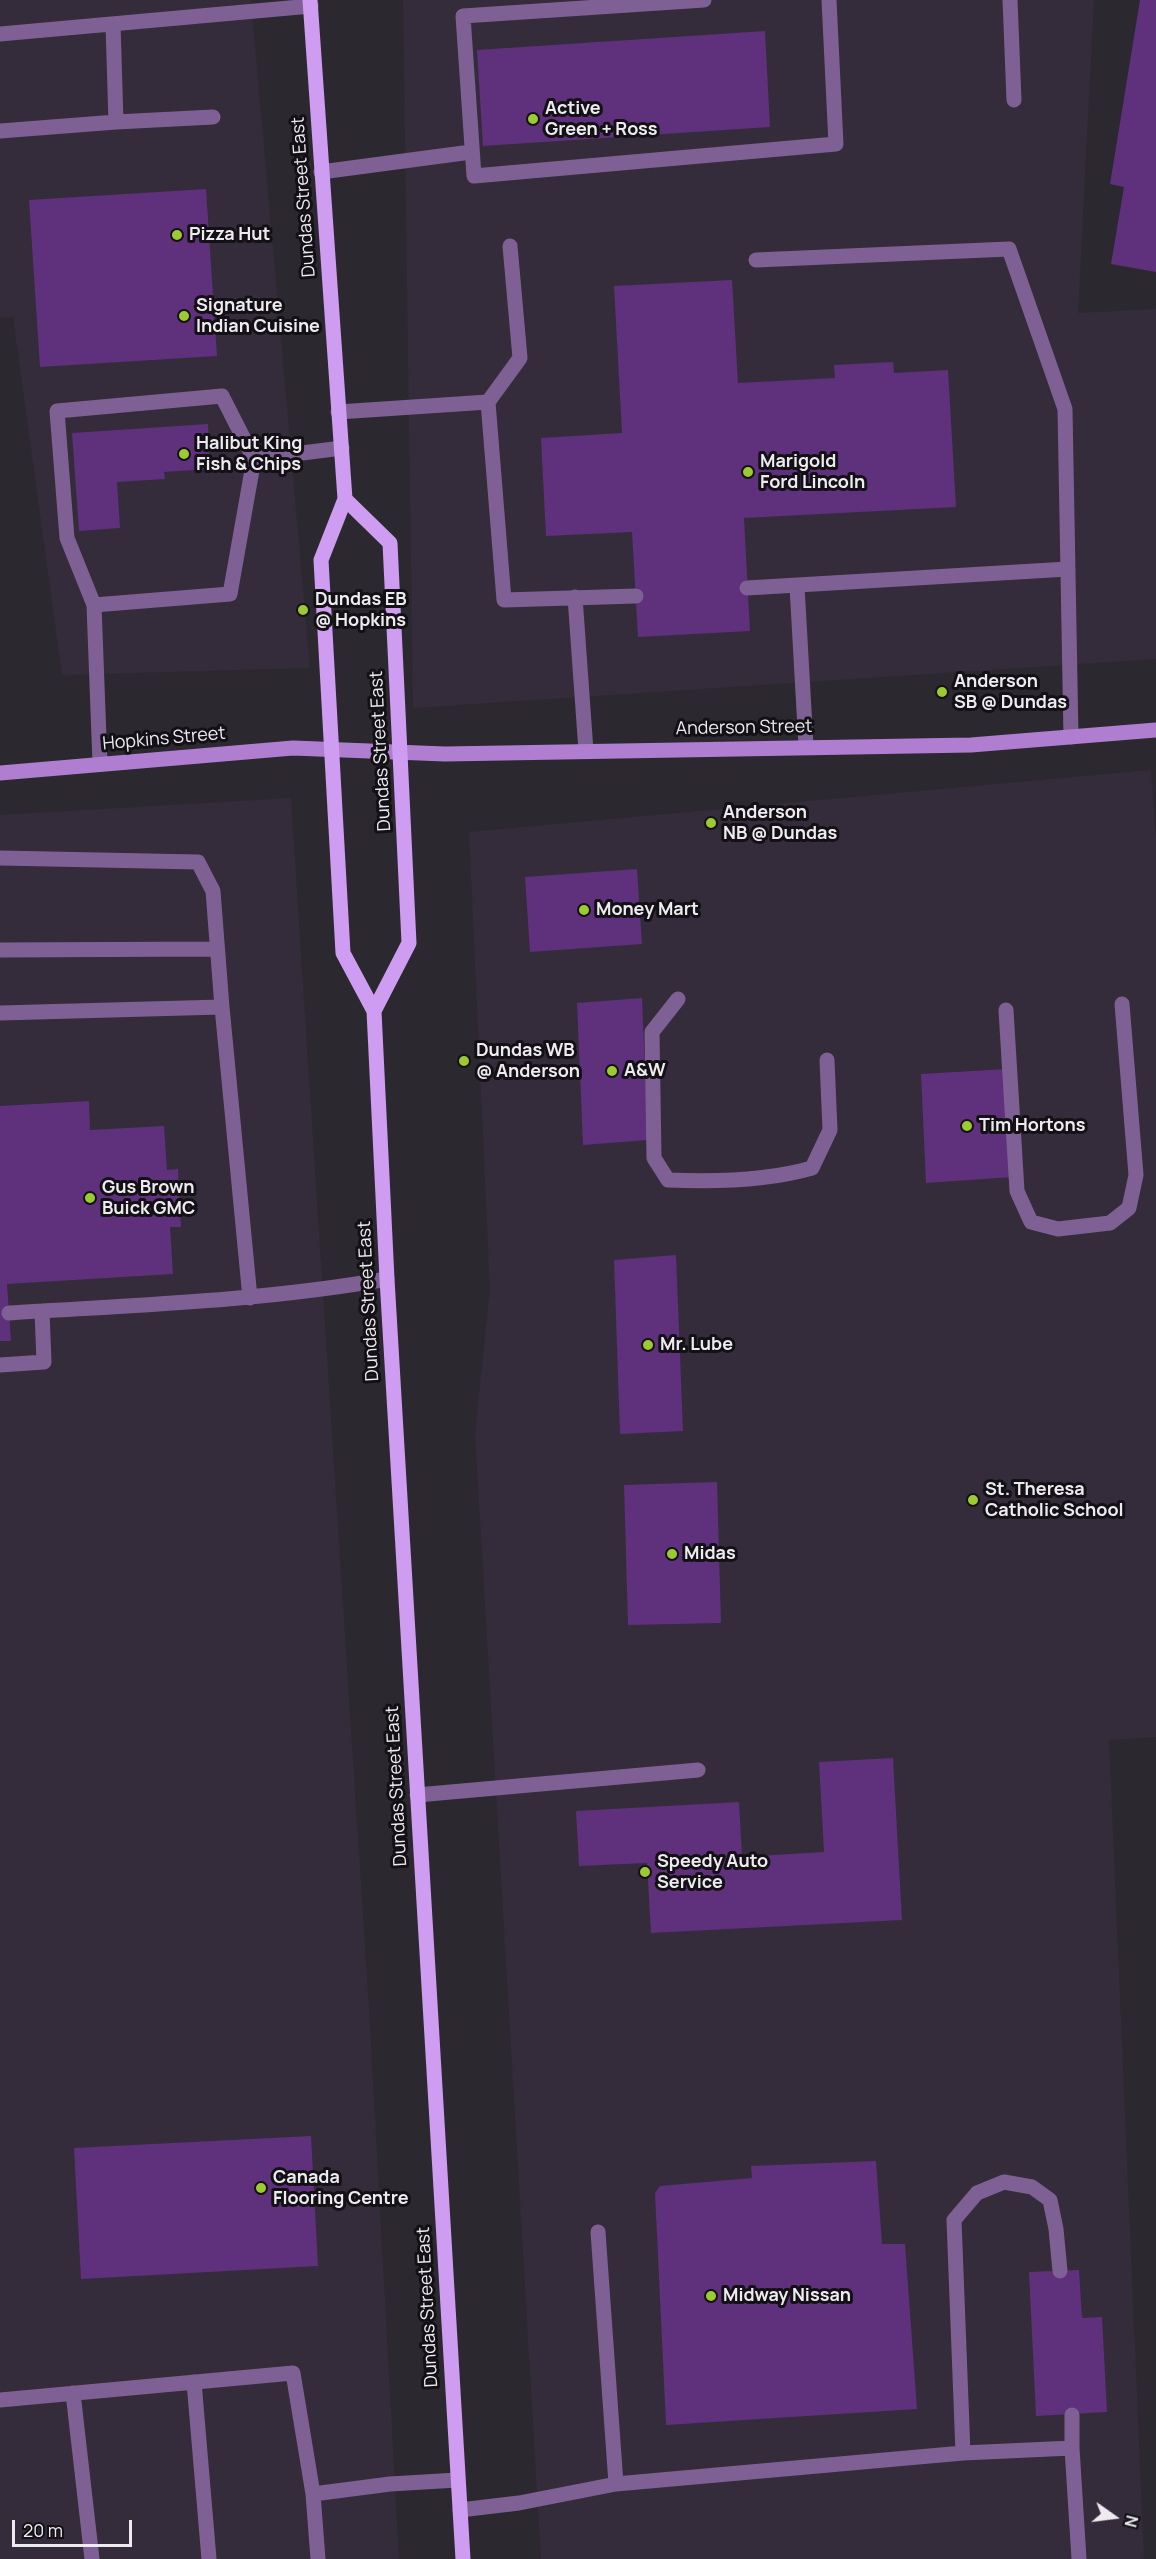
<!DOCTYPE html>
<style>
body{margin:0}
#map{position:relative;width:1156px;height:2559px;overflow:hidden;background:#2c2830;font-family:Manrope,sans-serif}
canvas{display:block}
.north{position:absolute;left:1084px;top:2487px;width:60px;height:60px;-webkit-text-stroke:4px #131115;paint-order:stroke;rotate:104deg;font-size:16px;font-weight:700;line-height:24px;text-align:center;color:#eeebf0}
.north::after{content:'';display:block;margin:auto;width:21px;height:27px;background:#eeebf0;clip-path:polygon(50% 0,100% 100%,50% 72%,0 100%)}
.scale{position:absolute;left:12px;top:2520px;width:120px;height:27px;box-sizing:border-box;border:3px solid #eeebf0;border-top:0;padding-left:8px;font-size:18px;line-height:21px;white-space:nowrap;color:#eeebf0;-webkit-text-stroke:4px #131115;paint-order:stroke}
</style>
<div id="map">
<canvas width="1156" height="2559"></canvas>
<div class="north">N</div>
<div class="scale">20 m</div>
</div>
<script>
const context = document.querySelector('canvas').getContext('2d');
context.lineJoin = 'round';
function fillPath(path, color) {
  context.fillStyle = color;
  context.fill(path, 'evenodd');
}
function trace(path, color, width, dash) {
  context.strokeStyle = color;
  context.lineWidth = width;
  context.lineCap = dash ? 'butt' : 'round';
  context.setLineDash(dash || []);
  context.stroke(path);
}
function label(font, color, halo, rows, align = 'center') {
  context.font = font + ' Manrope,sans-serif';
  context.lineWidth = 6;
  context.setLineDash([]);
  context.textBaseline = 'middle';
  context.strokeStyle = halo;
  context.fillStyle = color;
  for (const [text, x, y, turn = 0] of rows) {
    context.save();
    context.translate(x, y);
    context.rotate((+turn || 0) * Math.PI / 180);
    context.textAlign = isNaN(turn) ? turn : align;
    if (halo) context.strokeText(text, 0, 0);
    context.fillText(text, 0, 0);
    context.restore();
  }
}
fillPath(new Path2D(`
 M0,0H251L310,668L62,675L13,317L0,318Z
 M403,0H1094L1078,313L1156,309V659L413,708Z
 M1151,770L1156,836V1737L1109,1740L1144,2559H541L475,1434L490,1289L469,832Z
 M291,798L369,2008L399,2559H0V815Z`), '#342c3a');
fillPath(new Path2D(`
 M1140,0H1156V272L1111,264L1124,187L1110,184Z
 M765,31L770,127L483,146L477,50Z
 M206,189L217,356L40,367L29,200Z
 M732,280L738,383L835,378L834,365L893,362L894,373L948,370L956,507L744,518L750,631L638,637L632,532L546,536L541,438L622,433L614,286Z
 M208,424L210,469L164,472L165,479L117,482L120,528L79,531L72,433Z
 M637,869L642,944L530,952L525,877Z
 M642,998L648,1140L583,1145L577,1003Z
 M1007,1069L1013,1177L926,1183L921,1074Z
 M89,1101L90,1130L164,1126L167,1170L178,1169L181,1227H170L173,1274L7,1284L11,1341H0V1106Z
 M676,1255L683,1431L620,1434L614,1260Z
 M717,1482L721,1623L628,1625L624,1485Z
 M893,1758L902,1920L651,1933L647,1863L579,1866L576,1811L739,1802L742,1857L824,1852L819,1762Z
 M311,2136L318,2266L81,2279L74,2148Z
 M876,2161L882,2244H905L917,2409L666,2425L655,2193L660,2186L752,2178L751,2166Z
 M1079,2270L1082,2318L1102,2317L1107,2412L1036,2416L1029,2272Z`), '#5f307c');
trace(new Path2D(`
 M704,0L463,16L474,176L836,144L829,0
 M1010,0L1014,100
 M113,24L116,122L213,117
 M0,34L311,6
 M0,131L116,122
 M321,172L471,152
 M756,260L1009,249L1065,409L1071,737
 M488,402L520,358L510,246
 M338,412L488,402L504,600L636,596
 M797,586L806,746
 M747,588L1068,569
 M575,597L586,751
 M94,605L67,538L57,411L222,396L254,459
 M100,764L94,605L230,594L254,459L342,448
 M0,858L198,862L213,891L222,1007
 M0,950L217,949
 M678,999L652,1032L654,1158L668,1180C715,1182 767,1181 812,1168L830,1130L827,1060
 M1006,1010L1017,1191L1031,1222L1058,1229L1110,1223L1129,1208L1136,1175L1122,1004
 M0,1013L222,1007L250,1298
 M9,1313C135,1305 262,1301 387,1279
 M0,1365L44,1362L42,1311
 M417,1795L698,1770
 M598,2232L616,2484
 M194,2382L209,2559
 M73,2393L92,2559
 M0,2400L293,2373L313,2494
 M1072,2415V2448
 M963,2453L954,2220L977,2193L1004,2182L1032,2187L1050,2200L1056,2229L1060,2271
 M460,2510L519,2503L616,2484L963,2453L1072,2448L1079,2559
 M318,2559L313,2494L390,2484L457,2480`), '#7f6094', 15);
trace(new Path2D(`
 M0,773L293,748L445,754L971,745L1156,730`), '#af7ed0', 15);
trace(new Path2D(`
 M310,0L345,499L321,560L343,953L374,1011L387,1279L463,2559
 M345,499L390,543L409,943L374,1011`), '#ce9cf1', 15);
for (const [x, y, r, color] of [
 [533,119,6,"#9cca31"],
 [177,235,6,"#9cca31"],
 [184,316,6,"#9cca31"],
 [184,454,6,"#9cca31"],
 [748,472,6,"#9cca31"],
 [303,610,6,"#9cca31"],
 [942,692,6,"#9cca31"],
 [711,823,6,"#9cca31"],
 [584,910,6,"#9cca31"],
 [464,1061,6,"#9cca31"],
 [612,1071,6,"#9cca31"],
 [967,1126,6,"#9cca31"],
 [90,1198,6,"#9cca31"],
 [648,1345,6,"#9cca31"],
 [973,1500,6,"#9cca31"],
 [672,1554,6,"#9cca31"],
 [645,1872,6,"#9cca31"],
 [261,2188,6,"#9cca31"],
 [711,2296,6,"#9cca31"]
]) {
  const dot = new Path2D();
  dot.arc(x, y, r, 0, 2 * Math.PI);
  context.fillStyle = color;
  context.fill(dot);
  trace(dot, '#131115', 2);
}
label('bold 18px', '#eeebf0', '#131115', [
 ["Active",545,109],
 ["Green + Ross",545,130],
 ["Pizza Hut",189,235],
 ["Signature",196,306],
 ["Indian Cuisine",196,327],
 ["Halibut King",196,444],
 ["Fish & Chips",196,465],
 ["Marigold",760,462],
 ["Ford Lincoln",760,483],
 ["Dundas EB",315,600],
 ["@ Hopkins",315,621],
 ["Anderson",954,682],
 ["SB @ Dundas",954,703],
 ["Anderson",723,813],
 ["NB @ Dundas",723,834],
 ["Money Mart",596,910],
 ["Dundas WB",476,1051],
 ["@ Anderson",476,1072],
 ["A&W",624,1071],
 ["Tim Hortons",979,1126],
 ["Gus Brown",102,1188],
 ["Buick GMC",102,1209],
 ["Mr. Lube",660,1345],
 ["St. Theresa",985,1490],
 ["Catholic School",985,1511],
 ["Midas",684,1554],
 ["Speedy Auto",657,1862],
 ["Service",657,1883],
 ["Canada",273,2178],
 ["Flooring Centre",273,2199],
 ["Midway Nissan",723,2296]
], 'left');
label('18px', '#eeebf0', '#131115', [
 ["Dundas Street East",304,197,-94],
 ["Anderson Street",744,728,-1],
 ["Hopkins Street",164,739,-5],
 ["Dundas Street East",381,751,-93],
 ["Dundas Street East",369,1301,-93],
 ["Dundas Street East",397,1786,-93],
 ["Dundas Street East",428,2307,-93]
]);
</script>
